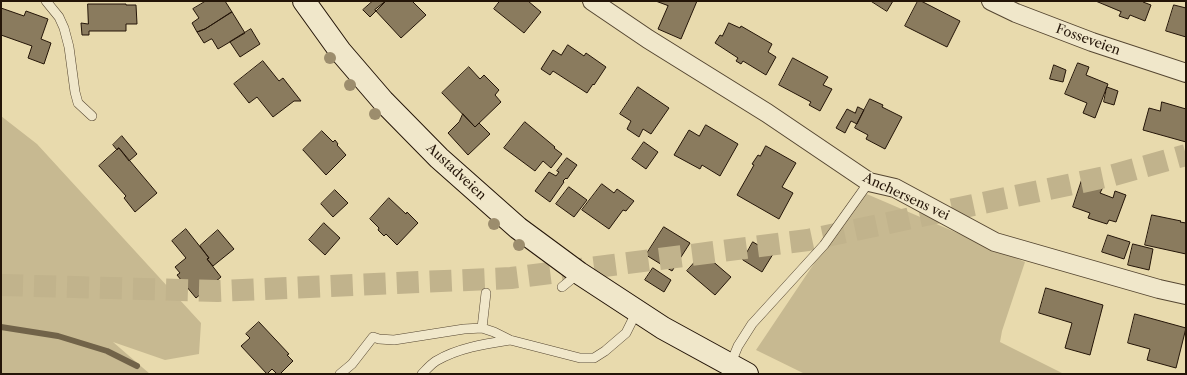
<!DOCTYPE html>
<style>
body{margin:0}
#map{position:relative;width:1187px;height:375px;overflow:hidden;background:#e8daad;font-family:"Libre Caslon Text",serif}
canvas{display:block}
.frame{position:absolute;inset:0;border:2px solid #241508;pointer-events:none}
</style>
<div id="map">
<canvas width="1187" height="375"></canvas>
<div class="frame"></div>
</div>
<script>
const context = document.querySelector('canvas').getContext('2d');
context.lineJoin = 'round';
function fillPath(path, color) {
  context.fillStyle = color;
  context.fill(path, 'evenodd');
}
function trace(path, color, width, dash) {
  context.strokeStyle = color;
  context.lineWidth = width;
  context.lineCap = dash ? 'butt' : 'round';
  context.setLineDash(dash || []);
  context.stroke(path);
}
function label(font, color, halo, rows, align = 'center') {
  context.font = font + ' "Libre Caslon Text",serif';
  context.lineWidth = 3.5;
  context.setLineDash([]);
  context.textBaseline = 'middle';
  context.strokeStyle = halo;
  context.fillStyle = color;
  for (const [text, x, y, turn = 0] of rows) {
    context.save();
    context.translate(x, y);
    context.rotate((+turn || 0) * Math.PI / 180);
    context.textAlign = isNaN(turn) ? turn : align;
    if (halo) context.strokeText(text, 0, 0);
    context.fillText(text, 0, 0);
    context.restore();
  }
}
fillPath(new Path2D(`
 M1,116L37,144L201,323L199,354L165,360L113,342L150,374H1Z
 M862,192L1025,262L1002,331L1000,342L1064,374H805L756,350Z`), '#c7b991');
trace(new Path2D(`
 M1,327L58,336L107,351L137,366`), '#716349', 6);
const building = new Path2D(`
 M206,1H225L232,12L205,29L197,32L192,23L199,18L193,9Z
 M373,1H386L370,17L363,10Z
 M386,1H412L426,15L401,38L375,10Z
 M500,1H528L541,12L524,33L494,9Z
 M656,1H697L681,39L658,29L668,6Z
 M871,1H893L887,11Z
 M918,1H921L960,21L947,47L905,26Z
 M1096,1H1144L1143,2L1151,5L1145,21L1130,15L1128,19L1119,16L1121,12Z
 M88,4H126V5H136L137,24H126V31H89V35H82L81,23L88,24Z
 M1174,5L1186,8V37L1166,31Z
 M1,8L24,16L26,11L48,19L41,39L51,43L44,64L28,58L32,46L1,35Z
 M232,12L245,33L218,49L212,39H211L204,43L197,32L205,29Z
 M729,23L740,28L741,26L772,44L768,52L776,57L766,75L743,61L741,64L736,61L738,58L715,43L720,35L722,36Z
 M251,29L260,44L240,57L230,42Z
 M568,45L584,56L586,53L606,67L594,85L593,84L587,93L553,71L550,75L541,69L553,50L561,55Z
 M793,58L828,77L823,85L832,89L820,111L809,105L811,102L779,85Z
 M263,61L279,81L283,78L301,101H294L273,117L257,97L249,103L234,84Z
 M1078,63L1089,67L1086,75L1108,84L1095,118L1083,113L1087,103L1065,94Z
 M1054,65L1066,70L1063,82L1050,79Z
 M469,67L480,79L484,75L499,90L495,95L501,102L475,127L442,93Z
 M638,87L669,108L651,134L643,129L639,137L627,129L631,121L620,114Z
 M1107,87L1118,91L1114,105L1104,102Z
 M870,99L883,105L882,107L902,117L885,149L866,139L868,135L855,128Z
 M1162,102L1186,109V142L1143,130L1149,108L1160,111Z
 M858,107L864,110L857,124L851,121L845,133L836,128L847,109L855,113Z
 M463,114L475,127L479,123L490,134L468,155L448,133L459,122Z
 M525,122L555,147L554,148L562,154L551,168L543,161L535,171L504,148Z
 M706,125L738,144L720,176L702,165L700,169L674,155L689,130L699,136Z
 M322,131L333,142L335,140L338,144L337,145L346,155L326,175L303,150Z
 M122,136L137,154L129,161L119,148L117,150L113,145Z
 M644,142L658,152L646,169L632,159Z
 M766,146L796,163L782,187L793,193L779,219L737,195L754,165L752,164L758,155L760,156Z
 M119,148L157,193L135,212L124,198L126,196L99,166Z
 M567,158L577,165L567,179L566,178L563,181L564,182L550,202L535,191L549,172L556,176L559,172L557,171Z
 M1082,180L1103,187L1100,193L1113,198L1115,191L1126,195L1116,222L1109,220L1107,224L1088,218L1090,213L1073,207Z
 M602,184L614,193L617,189L634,201L626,211L623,210L609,229L582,210Z
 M569,187L587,200L574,217L556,204Z
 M335,190L348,203L333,217L321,204Z
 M389,198L406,214L407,212L418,223L397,245L386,234L384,236L378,230L379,228L370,219Z
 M1152,215L1181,221L1180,222L1186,223V254L1145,245Z
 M324,223L340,238L325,255L309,240Z
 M664,227L690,243L672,271L646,255Z
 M186,229L209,258L207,259L221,277L196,298L177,275L180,273L175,267L186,258L172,241Z
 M218,230L234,249L213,266L207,259L209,258L200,246Z
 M1108,235L1130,242L1124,259L1102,252Z
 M753,242L773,254L762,272L743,260Z
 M1133,244L1153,249L1149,270L1128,265Z
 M703,253L731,277L715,295L687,271Z
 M653,268L671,280L664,292L645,280Z
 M1046,288L1103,305L1090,355L1065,348L1072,323L1039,313Z
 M1135,314L1186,328L1176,368L1147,360L1150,349L1128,343Z
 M259,322L289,354L287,355L293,361L280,374H277L272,369L267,374L241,346L250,338L246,334Z`);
fillPath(building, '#8a7b5e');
trace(building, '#241508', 1);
trace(new Path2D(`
 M1,285L218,291L511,278L808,240L1110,176L1186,155`), '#c1b38c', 22, [22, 11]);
const service = new Path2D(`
 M46,1L59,17L64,28L69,47L75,92L78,103L92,116
 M562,287L579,273
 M482,328L486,293
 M730,365L738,346L752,324L824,245L869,182
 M340,374L352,364L373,337L379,339L394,340L464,329L482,328L494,332L510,340L580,358H594L605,351L626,333L637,311
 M422,374C426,370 430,365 436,361C458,348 484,344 510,340`);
const minor = new Path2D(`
 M592,1L648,39L767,113L869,182L895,188L995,242L1159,289L1186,295
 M991,1L1016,13L1092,42L1186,73`);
const secondary = new Path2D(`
 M304,1L340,51L383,101L439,158L518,228L579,273L663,328L747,374`);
trace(service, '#554631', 10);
trace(minor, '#554631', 20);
trace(secondary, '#241508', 24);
trace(service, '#f0e7ca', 9);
trace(minor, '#f0e7ca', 18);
trace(secondary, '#f0e7ca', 22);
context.fillStyle = '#9c8d6d';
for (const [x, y] of [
 [330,58],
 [350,85],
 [375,114],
 [494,224],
 [519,245]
]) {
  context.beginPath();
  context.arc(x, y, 6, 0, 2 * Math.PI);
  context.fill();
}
label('13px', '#241508', '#f0e7ca', [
 ["Fosseveien",1088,40,20],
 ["Austadveien",456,172,43],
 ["Anchersens vei",906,197,25]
]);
</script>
